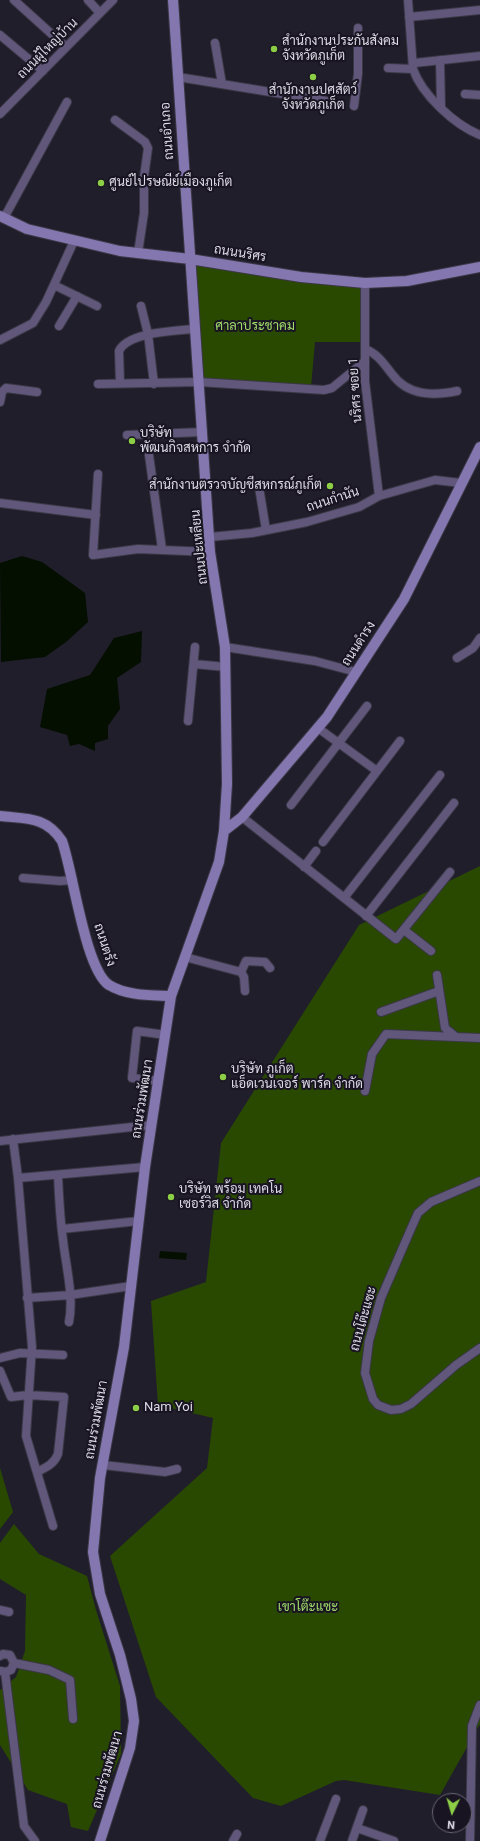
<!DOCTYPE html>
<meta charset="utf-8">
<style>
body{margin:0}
#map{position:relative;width:480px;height:1841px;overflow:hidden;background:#211e2c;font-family:Roboto,sans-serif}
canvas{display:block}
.north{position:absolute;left:432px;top:1793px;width:40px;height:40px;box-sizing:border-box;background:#181422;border:1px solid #676470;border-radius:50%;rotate:185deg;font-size:11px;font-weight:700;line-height:16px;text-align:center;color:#dddbe5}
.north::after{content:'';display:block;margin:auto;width:14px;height:18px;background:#8cce45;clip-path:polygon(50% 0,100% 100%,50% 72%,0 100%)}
</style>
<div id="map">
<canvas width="480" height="1841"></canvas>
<div class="north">N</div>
</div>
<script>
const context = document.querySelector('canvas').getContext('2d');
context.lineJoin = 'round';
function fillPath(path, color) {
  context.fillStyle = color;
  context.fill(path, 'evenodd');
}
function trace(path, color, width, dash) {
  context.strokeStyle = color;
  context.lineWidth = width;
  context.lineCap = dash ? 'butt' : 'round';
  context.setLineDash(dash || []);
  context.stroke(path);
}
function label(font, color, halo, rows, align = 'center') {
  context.font = font + ' Roboto,Sarabun,sans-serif';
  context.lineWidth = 4;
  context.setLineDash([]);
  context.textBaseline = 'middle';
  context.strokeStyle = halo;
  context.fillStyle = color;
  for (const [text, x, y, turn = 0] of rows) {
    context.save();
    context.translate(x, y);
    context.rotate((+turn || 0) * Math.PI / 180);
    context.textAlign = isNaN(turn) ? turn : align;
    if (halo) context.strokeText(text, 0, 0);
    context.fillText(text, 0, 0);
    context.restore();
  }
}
fillPath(new Path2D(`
 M195,264L362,287L363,342H315L311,387L203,378Z
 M480,866V1724L440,1795L344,1780L336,1781L281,1806L253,1798L156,1697L110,1556L207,1468L213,1418L158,1405L151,1301L206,1282L221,1143L359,925Z
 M0,1468L13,1512L0,1529Z
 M14,1524L39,1554L87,1576L96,1610L120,1686L121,1754L88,1831L71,1827L67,1804L28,1790L0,1745V1690L16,1677L25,1651L26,1595L0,1579V1543Z`), '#294900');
fillPath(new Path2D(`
 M22,556L42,562L85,593L88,622L66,642L45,657L1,662L0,563Z
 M142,631L141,662L117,678L120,709L108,726V739L95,743V751L79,744L70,746L67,735L40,727L47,689L90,675L114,638Z
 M160,1251L187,1253L186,1260L159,1258Z`), '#040f00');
const street = new Path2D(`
 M14,0L66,47
 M88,0L100,13
 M408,0L413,69C422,95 455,125 480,135
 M409,17L480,10
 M0,35L43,71
 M215,43L222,84
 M440,60L441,107
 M414,63L480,56
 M388,68L413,69
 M178,77L326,101
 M465,94L480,95
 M354,106L358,74V28
 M0,114L113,0
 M115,120L145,142L148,148L144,177V213L138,253
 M4,218L67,102
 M365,283V381L379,496
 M54,285L97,306
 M141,306L148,334L154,384
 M59,326L77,296
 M0,340L33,323L46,302L74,241
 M365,349C378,354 384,364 392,374C408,396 433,396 457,391
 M120,383L119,351C128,332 176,331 194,329
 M98,384L199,382L324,390L332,388L365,361
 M0,402L2,392L6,388L37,392
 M127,435L203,432
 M149,455L162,549
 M98,474L93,555L138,549L210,552
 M259,487L266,530
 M0,503L96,515
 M210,537L252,533L307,522L359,507L379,496L435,480L461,483
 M225,647L315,661L356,672
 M457,658L473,648L480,638
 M194,664L226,667
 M188,721L195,647
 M318,728L377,771
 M291,805L367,706
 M242,817L396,939L450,872
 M323,842L400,741
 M304,867L316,851
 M23,878L60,881L73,880
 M344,898L440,775
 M366,916L454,803
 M404,930L431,951
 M185,957L241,972L246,961L265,962L270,968
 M241,972L244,977L245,991
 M437,975L445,1028L455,1036
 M381,1012L439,991
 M159,1081L132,1078L137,1031L166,1035
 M365,1091L372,1054L386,1034L480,1038
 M13,1139L18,1178L32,1347L26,1436L53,1526
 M0,1141L151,1125
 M58,1176C59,1197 60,1219 63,1240C66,1267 74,1296 69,1322
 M18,1178L145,1167
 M480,1181L431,1202L418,1213L410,1231L381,1298L369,1341L365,1373L373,1399L378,1405L391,1410L401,1409L411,1404L456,1365L480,1348
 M62,1229L139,1221
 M27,1298L70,1295L131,1286
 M0,1358L20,1353L63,1355
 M0,1371L11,1397L28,1395L64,1397L58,1454C54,1464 47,1467 37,1472
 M103,1465L165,1472L177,1469
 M0,1610L9,1612
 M0,1656L3,1654L10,1655L14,1663L11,1670L5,1672L1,1671
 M14,1663L49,1670L70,1680L73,1719
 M5,1672L24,1826L35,1841
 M357,1828L394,1841
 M233,1841L237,1834
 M320,1841L336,1799
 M352,1841L363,1810
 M470,1841L472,1726L480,1705`);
const secondary = new Path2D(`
 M0,216L27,229L120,251L190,259L301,277L365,283L407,281L480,267
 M0,816C26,819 46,816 62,841C73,871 85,969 109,985C127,996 151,995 171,996
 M224,831L242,817L327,717L404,599L480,447
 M100,1841L130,1748L134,1721L131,1699L120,1655L100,1594L93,1552L100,1478L124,1347L145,1167L171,996L219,862L224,831L227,784L225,647L210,552L173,0`);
trace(street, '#3b3846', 10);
trace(secondary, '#3b3846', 12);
trace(street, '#60577b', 8);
trace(secondary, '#8476af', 10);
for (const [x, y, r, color] of [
 [274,49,4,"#8cce45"],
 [313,77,4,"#8cce45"],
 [101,183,4,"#8cce45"],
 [132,441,4,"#8cce45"],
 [330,486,4,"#8cce45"],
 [223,1077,4,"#8cce45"],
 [171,1197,4,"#8cce45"],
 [136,1408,4,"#8cce45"]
]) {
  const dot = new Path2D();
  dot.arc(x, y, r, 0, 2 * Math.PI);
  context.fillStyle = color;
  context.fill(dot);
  trace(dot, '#181422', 1.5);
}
label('13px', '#dddbe5', '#181422', [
 ["สำนักงานประกันสังคม",282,42],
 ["จังหวัดภูเก็ต",282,57],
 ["สำนักงานปศุสัตว์",313,91,"center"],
 ["จังหวัดภูเก็ต",313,106,"center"],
 ["ศูนย์ไปรษณีย์เมืองภูเก็ต",109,183],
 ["บริษัท",140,434],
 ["พัฒนกิจสหการ จำกัด",140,449],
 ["สำนักงานตรวจบัญชีสหกรณ์ภูเก็ต",322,486,"right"],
 ["บริษัท ภูเก็ต",231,1070],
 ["แอ็ดเวนเจอร์ พาร์ค จำกัด",231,1085],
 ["บริษัท พร้อม เทคโน",179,1190],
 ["เซอร์วิส จำกัด",179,1205],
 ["Nam Yoi",144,1408]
], 'left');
label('13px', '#dddbe5', '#181422', [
 ["ถนนผู้ใหญ่บ้าน",48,49,-45],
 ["ถนนอำเภอ",168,131,-94],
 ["ถนนนริศร",240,254,9],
 ["นริศร ซอย 1",356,390,-94],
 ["ถนนกำนัน",333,500,-18],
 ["ถนนปะเหลียน",200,547,-96],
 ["ถนนดำรง",359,644,-57],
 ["ถนนตรัง",104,945,72],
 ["ถนนร่วมพัฒนา",143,1099,-81],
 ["ถนนโต๊ะแซะ",364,1319,-74],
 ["ถนนร่วมพัฒนา",97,1420,-80],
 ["ถนนร่วมพัฒนา",108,1770,-74]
]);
label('13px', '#a0db69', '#181422', [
 ["ศาลาประชาคม",255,327],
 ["เขาโต๊ะแซะ",308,1608]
]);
</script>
